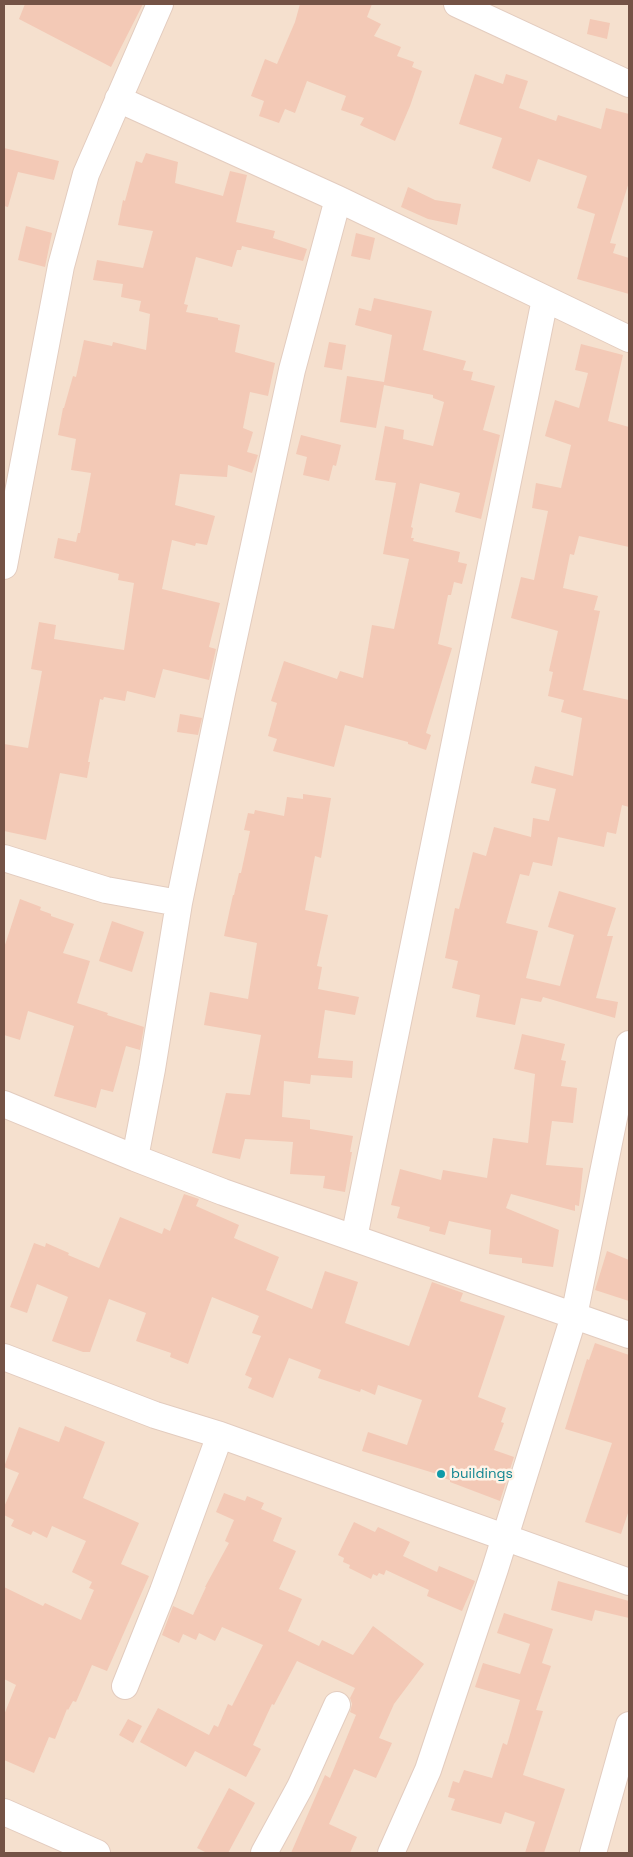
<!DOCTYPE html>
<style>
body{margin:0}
#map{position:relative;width:633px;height:1857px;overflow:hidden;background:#fdefe0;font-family:"Space Grotesk",sans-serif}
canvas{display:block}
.frame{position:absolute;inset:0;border:5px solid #745346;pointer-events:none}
</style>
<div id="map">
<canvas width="633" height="1857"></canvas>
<div class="frame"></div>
</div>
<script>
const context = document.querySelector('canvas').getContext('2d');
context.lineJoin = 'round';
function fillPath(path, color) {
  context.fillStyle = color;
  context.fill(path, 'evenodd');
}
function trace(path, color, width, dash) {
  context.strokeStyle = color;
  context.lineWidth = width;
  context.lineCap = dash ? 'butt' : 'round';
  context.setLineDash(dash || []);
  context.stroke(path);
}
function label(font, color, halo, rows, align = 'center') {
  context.font = font + ' "Space Grotesk",sans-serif';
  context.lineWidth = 5;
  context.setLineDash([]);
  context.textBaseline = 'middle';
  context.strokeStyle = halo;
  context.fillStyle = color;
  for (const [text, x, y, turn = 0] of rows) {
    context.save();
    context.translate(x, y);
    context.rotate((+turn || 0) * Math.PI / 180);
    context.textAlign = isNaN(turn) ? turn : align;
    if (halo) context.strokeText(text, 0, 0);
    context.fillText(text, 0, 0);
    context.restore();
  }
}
fillPath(new Path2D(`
 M4,4H629V1853H4Z`), '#f5e0ce');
fillPath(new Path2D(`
 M25,4H143L111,67L19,19Z
 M300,4H372L367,17L381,24L374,36L401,47L397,56L414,62L412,67L422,71L410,106L395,141L360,125L364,118L341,110L346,96L307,81L295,113L285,109L279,123L259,116L264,101L251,96L265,59L277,64L295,22Z
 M590,19L610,23L607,39L587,34Z
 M475,74L503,84L506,74L528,81L519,108L556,121L558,115L601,129L606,108L629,114V182L610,243L616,244L613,253L629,258V294L577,279L595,214L577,208L587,176L538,159L530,182L492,168L502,138L459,124Z
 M4,148L59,161L54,180L18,172L8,207L4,206Z
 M146,153L178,162L175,183L223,196L230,171L247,175L236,222L275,231L273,238L307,249L303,261L242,246L241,250H237L232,267L196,257L184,304L188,305L186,312L218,318V320L240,325L235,352L275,363L268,396L250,392L243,428L253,432L247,452L258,455L252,473L228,465L227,477L180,474L175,505L215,516L207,545L196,543L195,546L172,540L162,589L220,603L209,647L216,649L209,680L163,669L155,698L127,691L125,701L104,697L103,700L100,699L88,762H90L87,778L60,773L46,840L4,831V744L28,748L42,671L31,669L39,622L56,625L54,639L124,650L134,583L118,580L119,574L54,558L58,538L76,542L78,533H80L91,473L71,470L76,439L58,435L63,408H64L73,376L76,377L84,340L112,346L113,342L146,350L150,314L139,311L141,301L121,297L123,284L93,280L97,260L143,268L153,231L118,225L123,200L125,201L136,161L142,163Z
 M408,187L435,200L461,204L457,225L428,219L401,207Z
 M26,226L52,233L45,267L18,260Z
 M356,233L375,238L370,260L351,256Z
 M374,298L432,311L423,350L466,361L463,370L473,372L471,380L495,386L483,430L500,435L481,519L455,512L460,493L420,483L411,527L413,528L411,538H414L413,541L460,552L458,562L467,564L462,584L454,582L451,595H448L438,644L452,648L426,733L431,735L426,750L408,744V742L345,725L334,767L273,751L277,739L268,736L277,703L271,701L284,661L337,679L340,671L363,678L372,625L394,629L409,559L383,554L396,483L375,480L385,426L404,430L403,439L433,446L444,402L433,398V395L384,385L376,428L340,422L347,376L384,382L392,335L355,325L359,308L371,311Z
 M329,342L346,345L342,370L324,367Z
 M581,344L623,355L608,421L629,427V547L579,536L574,555L570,554L563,588L598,596L594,610L600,611L583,690L629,700V807L622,805L616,834L607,832L604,847L558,837L552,866L533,862L529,876L520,874L506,923L538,931L526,978L560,986L574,935L548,927L559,891L616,908L607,936H613L596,998L618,1002L615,1018L543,997L541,1002L521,998L515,1025L476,1017L480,995L452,988L458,961L445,958L455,908L459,909L473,852L486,856L494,827L531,837L533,818L549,821L556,789L531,783L535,766L573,776L582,718L561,712L564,700L548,696L553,672L549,671L558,631L511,618L521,577L534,580L548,511L532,508L536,483L561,488L571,445L545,436L555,400L579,408L588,373L575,370Z
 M301,435L341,445L336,466L333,465L329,481L303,475L307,457L296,454Z
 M180,714L202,718L198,735L177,732Z
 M303,794L331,798L321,858L315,856L305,910L328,915L317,966L322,967L318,989L359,997L355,1015L325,1010L318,1058L353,1061L352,1078L311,1075L310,1084L284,1081L282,1117L310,1120V1129L353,1136L350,1152H352L345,1192L323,1188L325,1176L290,1174L293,1142L245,1139L240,1159L212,1153L226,1093L250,1095L261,1035L204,1025L210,992L248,999L257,943L224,936L233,895H234L239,873H241L250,831L244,830L248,813L254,814L255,810L284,816L287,797L303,799Z
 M20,899L41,907L40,910L51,914V916L74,924L63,953L90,961L77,1003L108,1013L107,1015L144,1027L140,1050L126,1046L113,1092L101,1089L96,1108L54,1096L74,1026L28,1011L20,1040L4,1035V948Z
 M112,921L144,932L132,972L99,961Z
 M522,1034L565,1044L561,1060L566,1061L561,1086L577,1088L573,1123L552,1121L546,1165L583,1168L579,1206L575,1205V1211L511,1194L506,1208L559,1230L553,1267L522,1263V1258L489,1254L491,1230L449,1221L445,1235L429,1231L430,1227L397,1218L400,1207L391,1205L400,1169L441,1180L443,1170L487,1178L493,1138L528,1143L535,1074L514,1069Z
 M184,1194L199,1199L196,1206L239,1225L234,1238L279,1257L266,1290L312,1309L325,1271L358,1282L345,1323L367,1331L409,1346L432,1282L463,1293L460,1301L505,1316L478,1397L506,1408L501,1422L504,1423L494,1450L514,1457L500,1501L450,1482V1480L436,1476L437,1474L362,1451L368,1432L407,1445L422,1400L378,1385L375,1395L361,1389L360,1392L318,1378L321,1370L289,1358L273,1398L248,1388L252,1378L245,1375L261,1336L252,1333L259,1316L212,1297L188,1364L170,1357L171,1353L136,1341L146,1313L109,1299L90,1352H83L52,1341L68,1297L37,1284L27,1313L10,1307L34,1243L45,1247L46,1243L69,1253L68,1255L99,1268L120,1217L162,1234L164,1228L170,1231Z
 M607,1251L629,1260V1301L595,1290Z
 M595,1343L629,1355V1510L621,1534L585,1522L612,1443L565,1429L587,1359L589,1360Z
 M65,1426L105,1442L83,1498L139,1523L121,1564L149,1576L107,1671L92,1665L76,1702L73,1701L68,1710L67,1709L55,1739L49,1737L34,1773L4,1760V1715L16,1685L4,1679V1587L43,1606L45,1603L81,1620L94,1590L89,1588L92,1582L72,1572L86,1541L52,1526L47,1538L33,1531L31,1535L11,1526L14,1520L4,1515V1507L19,1473L4,1467L19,1427L59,1442Z
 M224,1493L245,1501L247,1496L264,1503L261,1509L282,1518L273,1541L296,1551L279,1589L302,1599L288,1631L319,1646L322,1640L353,1655L373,1626L424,1664L394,1704L379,1738L392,1743L376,1778L354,1769L329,1824L357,1837L350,1853H291L325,1775L330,1778L356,1715L350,1712L352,1704L350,1698L355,1688L297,1661L274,1705L272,1704L253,1745L261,1749L246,1777L195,1751L186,1767L140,1742L158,1708L209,1735L214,1725L218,1727L228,1704L232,1706L263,1645L222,1627L215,1641L199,1633L196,1640L183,1634L179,1643L162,1635L173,1606L193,1615L206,1587H205L229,1543L225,1541L234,1520L216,1512Z
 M354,1522L375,1532L378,1527L410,1542L403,1556L437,1572L439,1566L475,1581L462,1611L427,1596L429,1590L386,1570L384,1575L379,1573L377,1576L373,1574L371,1579L349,1568L350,1565L343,1562L344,1558L338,1555Z
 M558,1581L629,1601V1618L595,1610L592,1621L551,1610Z
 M504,1613L553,1629L542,1663L551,1666L536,1710L543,1711L523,1775L565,1789L544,1853H525L535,1822L505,1812L501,1824L451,1810L455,1799L448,1797L453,1781L459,1783L464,1770L492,1778L503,1743L507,1745L520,1700L475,1687L483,1663L520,1674L530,1644L497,1633Z
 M128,1719L142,1726L133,1743L119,1735Z
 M229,1788L255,1803L228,1853H207L197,1848Z`), '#f3c9b6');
const minor = new Path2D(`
 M457,4L629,84
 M118,99L338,199L629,339
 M4,566L61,266L86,174L160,4
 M4,858L106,890L179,903
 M4,1104L135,1158L223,1192L629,1335
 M135,1158L152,1069L179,903L222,693L292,370L338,199
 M354,1238L545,299
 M4,1357L155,1415L220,1435L629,1582
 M125,1686L163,1591L220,1435
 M4,1812L97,1853
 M264,1853L300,1787L337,1705
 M391,1853L428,1770L495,1569L574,1316L629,1044
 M593,1853L629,1725`);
trace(minor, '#e3ccbf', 28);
trace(minor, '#fff', 26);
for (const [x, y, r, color] of [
 [441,1474,5,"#0f9aa8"]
]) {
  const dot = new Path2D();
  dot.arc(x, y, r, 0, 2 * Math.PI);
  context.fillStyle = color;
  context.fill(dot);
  trace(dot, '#fff3e7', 2);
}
label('14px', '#0d838f', '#fff3e7', [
 ["buildings",451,1474]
], 'left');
</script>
